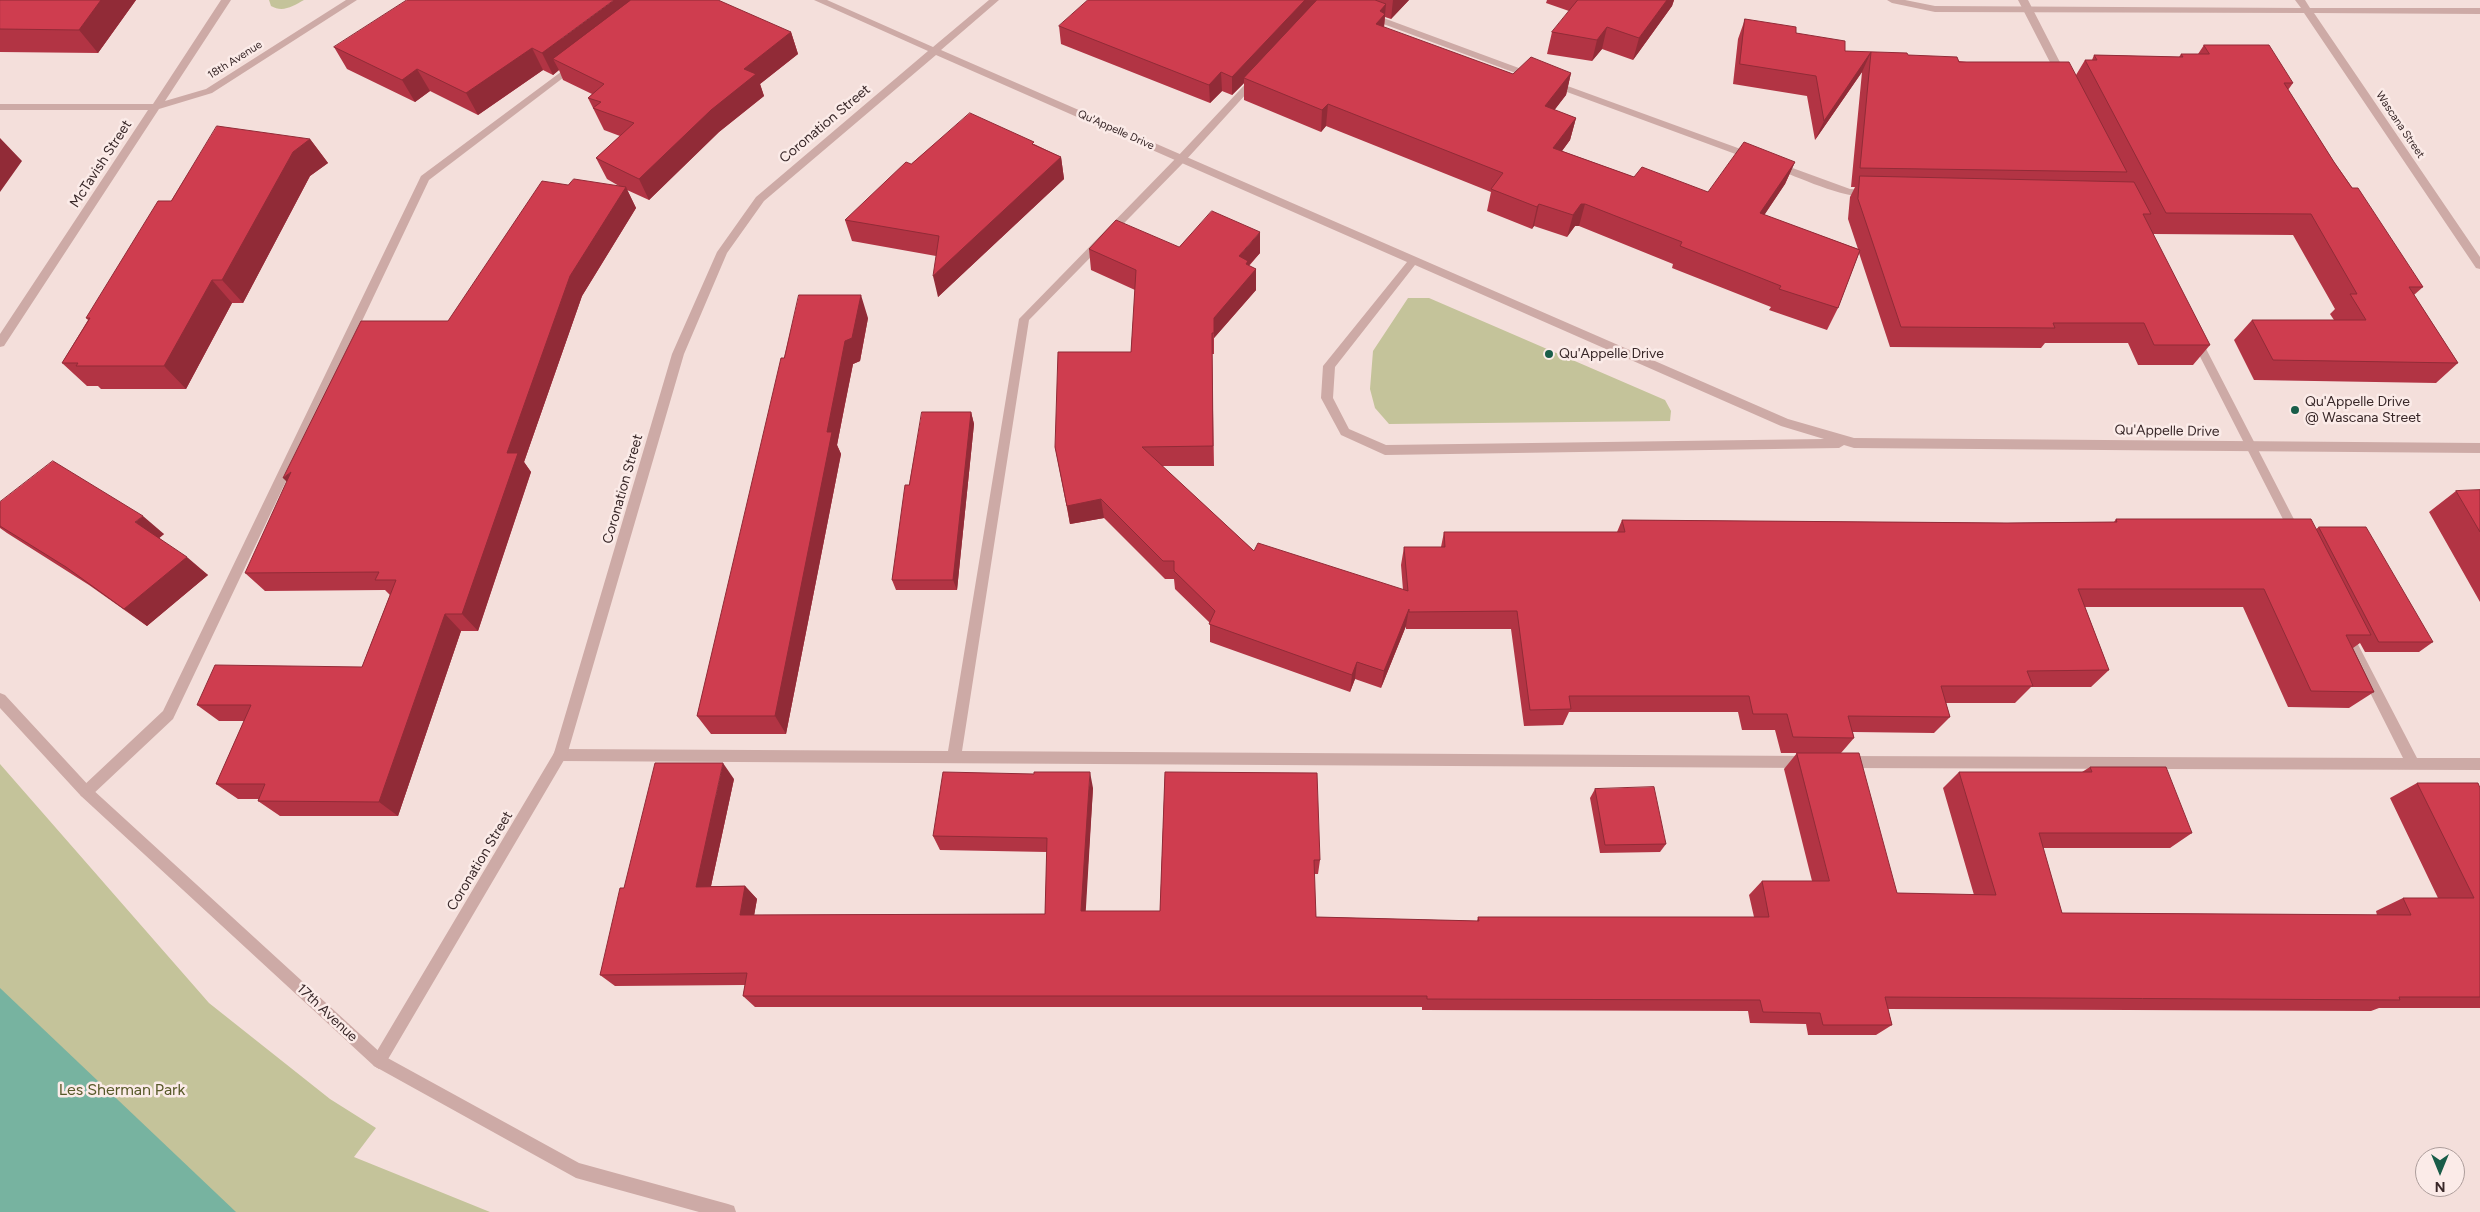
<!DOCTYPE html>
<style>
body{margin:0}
#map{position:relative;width:2480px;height:1212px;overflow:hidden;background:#f4dfdb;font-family:Figtree,sans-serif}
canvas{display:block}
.north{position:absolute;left:2415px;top:1147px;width:50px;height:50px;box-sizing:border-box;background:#fbebe8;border:1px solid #ad9d9b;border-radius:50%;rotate:180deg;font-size:14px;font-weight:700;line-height:20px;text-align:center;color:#382728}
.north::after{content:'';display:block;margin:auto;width:18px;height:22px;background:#195d49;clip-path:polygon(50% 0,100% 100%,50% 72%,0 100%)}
</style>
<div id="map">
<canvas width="2480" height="1212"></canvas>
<div class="north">N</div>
</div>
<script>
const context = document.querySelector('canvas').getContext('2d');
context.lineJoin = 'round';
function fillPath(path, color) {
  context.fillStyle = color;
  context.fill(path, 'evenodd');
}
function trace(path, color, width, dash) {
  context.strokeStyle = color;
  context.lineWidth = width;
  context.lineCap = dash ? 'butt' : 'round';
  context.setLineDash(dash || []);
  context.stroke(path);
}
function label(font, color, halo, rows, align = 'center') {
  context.font = font + ' Figtree,sans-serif';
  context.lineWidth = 5;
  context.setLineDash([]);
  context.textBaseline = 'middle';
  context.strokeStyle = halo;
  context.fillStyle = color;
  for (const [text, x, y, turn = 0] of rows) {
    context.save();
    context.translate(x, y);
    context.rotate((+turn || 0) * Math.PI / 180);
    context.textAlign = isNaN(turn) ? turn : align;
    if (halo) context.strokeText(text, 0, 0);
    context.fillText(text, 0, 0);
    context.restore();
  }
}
fillPath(new Path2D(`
 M269,0H304C293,6 283,13 271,6Z
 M1408,298H1429L1665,400L1671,411L1670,421L1389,424L1375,408L1370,389L1373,351Z
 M0,764L209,1003L330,1099L376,1128L354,1157L490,1212H0Z`), '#c4c39a');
fillPath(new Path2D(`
 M0,988L236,1212H0Z`), '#77b3a0');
fillPath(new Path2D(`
 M2018,0H2028L2067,76L2065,78H2059L2057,76Z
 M1370,13L1535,74L1537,76L1535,78H1529L1367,18L1365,16Z
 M573,63L578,66L576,68L429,180L173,719L91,796L86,798L81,796L79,792L81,788L163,711L421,176Z
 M1255,76L1258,77V81L1185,161L1029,320L962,751L1808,756L1813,758L1815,762L1813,766L1808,768L560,761L555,759L553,755L555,751L560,749L948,751L1019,319L1177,157L1252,77Z
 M1551,80L1757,155L1758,157L1757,159H1749L1548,85L1546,83Z
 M1776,162L1850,189L1869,190L1874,193C1861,207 1790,174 1772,167V163Z
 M2196,335L2201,339L2299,529L2301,532L2299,535H2291L2191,339Z
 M2346,628L2350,629L2417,758H2480V770L1845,768L1840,766L1838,762L1840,758L1845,756L2403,758L2340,633L2342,629Z`), '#cdaaa6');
fillPath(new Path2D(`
 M221,0H231L165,101L206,89L346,0H357L212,93L159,109L4,346L0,347V334L148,110H0V104H153Z
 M814,0H827L933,47L989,0H999L941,50L1788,419L1854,438L2480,443V453L1854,448L1844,445L1839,448L1385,455L1341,435L1321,398L1323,366L1407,262L936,55L764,201L727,253L684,354L567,755L384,1066L379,1069L374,1066L371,1061L374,1056L554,753L672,354L717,252L756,197L928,51ZM1415,265L1781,426L1824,439L1386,445L1349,429L1333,398L1335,367Z
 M1887,0H1905L1935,6L2301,8L2295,0H2305L2310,8H2480V14L2314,13L2480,257V269L2476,268L2304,13L1935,12L1892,3Z`), '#cdaaa6');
fillPath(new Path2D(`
 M0,693L5,695L91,788L384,1056L579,1163L728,1204L734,1206L736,1212H699L576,1178L374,1066L81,796L0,708Z`), '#cdaaa6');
fillPath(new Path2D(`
 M0,0H136L98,53L0,52Z
 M1088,0H1409L1391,19L1385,17L1384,28L1513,74L1571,73L1566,95L1554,110L1576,118L1570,140L1562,151L1634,177L1708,192L1795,162L1785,184L1764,215L1858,249L1848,219L1850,197L1855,187H1851L1862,72L1815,140L1807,96L1733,84L1738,39L1745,19L1796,33L1845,51L1908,55L2076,75L2085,60H2092L2094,55L2179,57L2181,54H2198L2204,45L2293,83L2288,90L2334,162L2423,287L2414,295L2458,363L2436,383L2254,380L2234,340L2252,320H2334L2330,314L2335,309L2293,235L2153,234L2210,345L2193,365H2138L2128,343H2045L2041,348L1890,347L1859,253L1838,308L1827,330L1769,310L1771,307L1672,268L1673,264L1579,226H1575L1567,237L1534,226L1532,229L1487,211L1491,192L1326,126L1321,132L1244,100V83L1232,95L1222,91L1210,103L1061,44L1059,26Z
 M1547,0H1674L1672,6L1633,60L1602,49L1592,61L1547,54L1552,32L1569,11L1546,3Z
 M791,32L798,54L760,84L764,96L719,132L649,200L627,190L636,208L582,296L524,462L531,472L478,631H461L398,816H280L258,801L259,799H238L216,784L244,721H219L197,705L362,667L390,595L385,590L265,591L245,573L448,321L568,185L619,186L607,179L596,158L620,136L604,130L588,98L592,94L563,80L559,70L553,75L543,70L478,115L430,91L415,102L347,69L334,47Z
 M310,139L328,163L310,176L243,303H232L186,389H101L98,386H87L62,363L88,320L86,318L171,201Z
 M1034,144L1061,157L1064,179L938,297L936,256L852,241L845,220L911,164Z
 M1179,247L1260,253L1249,266L1256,269V290L1214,338V354H1212L1214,466H1162L1254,551L1403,590L1401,565L1404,547H1441L1444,532H1617L1622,520L2007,523L2114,522L2116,519L2316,529L2319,527L2433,642L2419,652H2365L2360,643L2353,648L2374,692L2349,708L2288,707L2243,607H2085L2109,670L2091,687H2031L2015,703H1946L1950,717L1934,733L1853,732L1854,738L1841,753L1897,893L1974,895L1943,788L1959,772H2082L2090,767L2192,833L2170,848H2043L2062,913L2377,915L2376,911L2403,898H2438L2390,798L2417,783L2480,788V1008H2379L2371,1011L1888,1009L1892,1025L1876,1035H1808L1806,1024L1750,1023L1748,1011L1422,1010V1007H755L743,996L745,985L615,986L600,975L624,888L734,779L711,886H745L757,899L754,915L1045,914L1047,852L940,850L933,836L1093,788L1085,911H1160L1165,772L1320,860L1318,874H1314L1316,917L1477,921L1478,917H1754L1749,895L1762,881H1812L1784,769L1797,753H1781L1775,730H1742L1738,712H1569L1563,725L1524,726L1511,629H1406V626L1381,688L1355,679L1350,692L1210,642V623L1175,589L1174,579H1165L1104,518L1070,524L1055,447L1131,352L1135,290L1091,270L1089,249Z
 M868,318L860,361L853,364L845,404L837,445L841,454L786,734H711L697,716L784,358Z
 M971,412L974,424L957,590H896L892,580L909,485Z
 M2480,490V602L2429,512L2456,491Z
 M0,502L164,534L159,538L208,575L147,626L89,585L7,533L0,528Z
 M1595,789L1666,844L1660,852L1600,853L1590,798Z`), '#b23444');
fillPath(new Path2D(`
 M101,0H136L98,53L79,30Z
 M614,0H652L553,59L559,70L553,75L542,53Z
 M1305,0H1321L1244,78V83L1232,95V77Z
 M1393,0H1409L1391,19Z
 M1667,0H1674L1672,6L1633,60L1639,38Z
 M1386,4L1383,36L1376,24L1380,11Z
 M1607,27L1602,49L1592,61L1597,40Z
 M791,32L798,54L760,84L764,96L719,132L649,200L639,179L744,69Z
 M532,48L543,70L478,115L466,93Z
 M1871,52L1862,72L1815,140L1824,121Z
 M417,69L430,91L415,102L402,80Z
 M1221,72L1222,91L1210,103L1209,85Z
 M1571,73L1566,95L1540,129L1545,106Z
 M1328,104L1326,126L1321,132L1322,110Z
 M1576,118L1570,140L1548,170L1553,148Z
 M0,138L22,161L0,192Z
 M310,139L328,163L310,176L243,303L222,280L293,152Z
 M1061,157L1064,179L938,297L933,276Z
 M1795,162L1785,184L1751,235L1760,213Z
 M626,187L636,208L582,296L524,462L531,472L478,631L462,614L507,453L570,276Z
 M1539,204L1534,226L1532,229L1537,207Z
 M1581,204H1585L1579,226H1575L1567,237L1573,215Z
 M1260,232V253L1248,266L1256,269V290L1214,338V354V318L1239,256Z
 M212,280L232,303L186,389L164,366Z
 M861,295L868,318L860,361L853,364L845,404L837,445L841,454L786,734L775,716L827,432L845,341Z
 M971,412L974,424L957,590L953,580Z
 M291,472L302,497L283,478Z
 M1101,499L1104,518L1070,524L1067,506Z
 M143,516L164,534L157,540L135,522Z
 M187,557L208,575L147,626L124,609Z
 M1409,609L1406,626L1381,688L1384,671Z
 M445,614L461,631L398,816L379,802Z
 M1357,662L1355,679L1350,692L1352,675Z
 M723,763L734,779L708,900L696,887Z
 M1090,772L1093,788L1085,924L1081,911Z
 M745,886L757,899L752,928L740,915Z`), '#912b37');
const building = new Path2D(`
 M0,0H101L79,30L0,29Z
 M407,0H614L542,53L532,48L466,93L417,69L402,80L334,47Z
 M631,0H718L791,32L744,69L756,74L711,110L639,179L596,158L634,123L593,108L601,102L588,98L604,84L553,59Z
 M1088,0H1305L1232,77L1221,72L1209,85L1059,26Z
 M1317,0H1375L1386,4L1380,11L1385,14L1376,24L1513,74L1531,57L1571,73L1545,106L1576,118L1553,148L1634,177L1642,167L1708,192L1744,142L1795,162L1760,213L1860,250L1838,308L1779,289L1781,286L1680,246L1682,242L1585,204H1581L1573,215L1539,204L1537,207L1491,189L1503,173L1328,104L1322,110L1244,78Z
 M1578,0H1667L1639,38L1607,27L1597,40L1552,32Z
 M1745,19L1796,27V33L1845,41V51L1907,53L1908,55L1957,57L1959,62H2069L2127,172L1860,168L1871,52L1824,121L1816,76L1740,64Z
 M2204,45H2269L2293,83H2284L2334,162L2352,188H2358L2423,287H2409L2458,363L2273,360L2252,320H2366L2350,294H2357L2311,214L2166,213L2085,60H2097L2094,55L2183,57L2181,54H2209Z
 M970,113L1034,142L1032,144L1061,157L933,276L939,236L845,220L906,162L911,164Z
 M217,126L310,139L293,152L222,280H212L164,366H76L78,363H62L90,318H86L158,201H171Z
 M1860,176L2134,182L2151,214H2143L2210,345H2154L2144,323H2053L2055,328L1901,327L1858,199Z
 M574,179L626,187L570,276L507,453H518L462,614H445L379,802L258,801L265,784H216L251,705H197L215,665L362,667L396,580H375L379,572L245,573L291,472L283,478L361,321H448L542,181L568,185Z
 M1212,211L1260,232L1239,256L1248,261L1246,264L1256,269L1214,318V333H1212L1213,446L1142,447L1254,551L1258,543L1408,591L1404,547H1445L1444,532H1625L1622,520L2007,523L2117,522L2116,519H2311L2371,635H2346L2374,692L2311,691L2264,589H2078L2109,670L2027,671L2033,686H1941L1950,717L1848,716L1854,738L1793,737L1787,714H1753L1749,696H1569L1571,709L1530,710L1517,611L1409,612V609L1384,671L1357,662L1352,675L1209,624L1215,611L1174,571V561H1163L1101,499L1067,506L1055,447L1058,352H1131L1136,270L1089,249L1116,220L1179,247Z
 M799,295H861L852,338L845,341L837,382L827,432H832L775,716H697L781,358H784Z
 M922,412H971L953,580H892L905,485H909Z
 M53,461L143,516L135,522L187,557L124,609L66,567L0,526V502Z
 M2480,490V532L2456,491Z
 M2319,527H2366L2433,642H2379Z
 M1797,753H1859L1897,893L1996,895L1959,772H2092L2090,767H2166L2192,833H2039L2062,913L2411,915L2403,898H2474L2417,783H2478L2480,788V997H2399L2400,1000L1885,997L1892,1025H1823L1820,1013L1763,1012L1760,1000L1427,999V996H743L747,973L600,975L620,888H624L655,763H723L696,887L745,886L740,915L1045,914L1047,838L933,836L943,772L1034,774V772H1090L1081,911H1160L1165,772L1317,773L1320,860H1314L1316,917L1479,921L1478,917H1769L1762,881H1829Z
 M1654,787L1666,844L1605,845L1595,789Z`);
fillPath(building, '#cf3d4f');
trace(building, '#912b37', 1);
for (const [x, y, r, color] of [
 [1549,354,5,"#195d49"],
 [2295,410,5,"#195d49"]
]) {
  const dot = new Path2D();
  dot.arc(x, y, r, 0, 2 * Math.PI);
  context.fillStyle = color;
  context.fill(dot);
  trace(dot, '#fbebe8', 2);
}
label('11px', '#382728', '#fbebe8', [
 ["18th Avenue",235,60,-32],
 ["Wascana Street",2400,125,56],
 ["Qu'Appelle Drive",1116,130,24]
]);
label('14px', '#382728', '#fbebe8', [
 ["Coronation Street",825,124,-40],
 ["McTavish Street",101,164,-57],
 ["Qu'Appelle Drive",2167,431,1],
 ["Coronation Street",623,489,-74],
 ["Coronation Street",480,861,-59],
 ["17th Avenue",327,1013,43]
]);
label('14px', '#382728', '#fbebe8', [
 ["Qu'Appelle Drive",1559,354],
 ["Qu'Appelle Drive",2305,402],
 ["@ Wascana Street",2305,418]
], 'left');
label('16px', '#585929', '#fbebe8', [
 ["Les Sherman Park",122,1090]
]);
</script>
